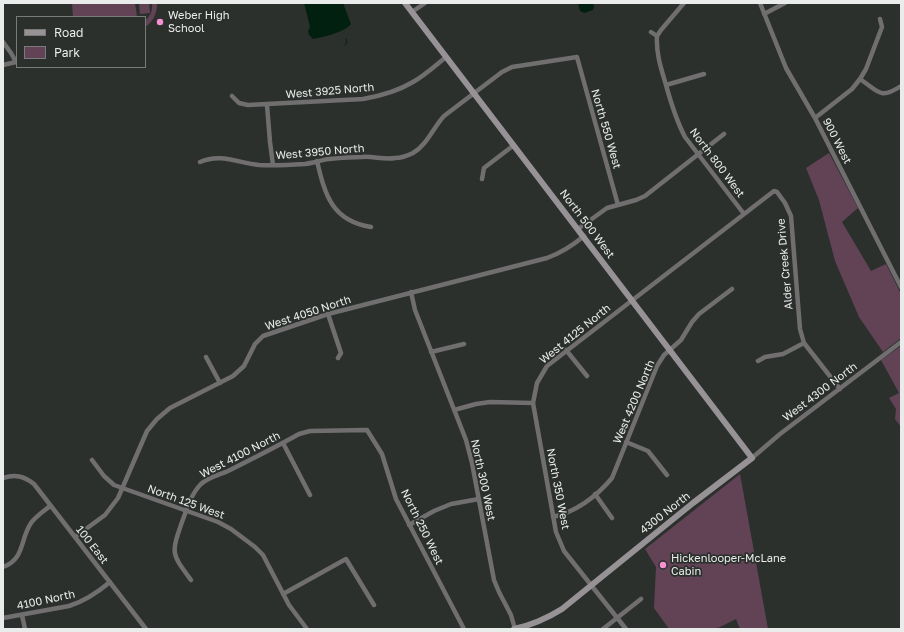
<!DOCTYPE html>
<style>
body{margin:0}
#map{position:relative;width:904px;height:632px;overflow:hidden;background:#2b302d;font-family:"Golos Text",sans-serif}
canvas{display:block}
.frame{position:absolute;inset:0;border:4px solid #e9ecea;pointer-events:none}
.legend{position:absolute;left:16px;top:16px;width:130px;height:52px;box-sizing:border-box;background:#2b302d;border:1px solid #777b79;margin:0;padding:5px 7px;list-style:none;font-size:12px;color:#e9ecea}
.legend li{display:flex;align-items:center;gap:8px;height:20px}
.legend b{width:20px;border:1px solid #777b79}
</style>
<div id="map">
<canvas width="904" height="632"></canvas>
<div class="frame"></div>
<ul class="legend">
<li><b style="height:5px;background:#969295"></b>Road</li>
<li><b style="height:11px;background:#624356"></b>Park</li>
</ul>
</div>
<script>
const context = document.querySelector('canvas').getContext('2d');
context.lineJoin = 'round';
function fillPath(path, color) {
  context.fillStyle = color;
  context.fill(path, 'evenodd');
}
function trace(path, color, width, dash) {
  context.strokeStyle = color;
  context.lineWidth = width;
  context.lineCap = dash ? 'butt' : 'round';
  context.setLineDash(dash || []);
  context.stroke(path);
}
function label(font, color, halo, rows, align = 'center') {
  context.font = font + ' "Golos Text",sans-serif';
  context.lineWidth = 3.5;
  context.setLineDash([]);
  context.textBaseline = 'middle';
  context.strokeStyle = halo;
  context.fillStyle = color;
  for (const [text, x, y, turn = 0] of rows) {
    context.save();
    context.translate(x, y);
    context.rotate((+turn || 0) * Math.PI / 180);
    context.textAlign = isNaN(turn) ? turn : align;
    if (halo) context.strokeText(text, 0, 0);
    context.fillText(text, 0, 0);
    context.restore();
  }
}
fillPath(new Path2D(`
 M72,3H135L137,17H73Z
 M139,3H149L150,13L140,14Z
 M152,3H157C157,13 154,21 145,27V21C150,16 153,11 152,3Z
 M829,153L858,208L842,222L871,271L886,264L901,294V338L883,352L859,317L835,261L819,200L806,168Z
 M901,346V427L895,419L896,409L889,398L899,393L881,360Z
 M740,474L768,629H740L736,619L720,627L713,629H669L654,608L656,567L645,549Z`), '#624356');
fillPath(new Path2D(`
 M304,3H343L351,24C345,32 324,37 313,39L309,35L308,31L310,27Z
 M578,3H593L594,7L593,10L584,13L580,11Z`), '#02200f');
trace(new Path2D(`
 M345,45L347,42L346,39`), '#02200f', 1);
trace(new Path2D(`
 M760,3L786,68L815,118L901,287
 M412,12L425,3
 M764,14L785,3
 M651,32L657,36C656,54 661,68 666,85C671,103 676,120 685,137L744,214
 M657,36L661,30L684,3
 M3,42L11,53L16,62L3,65
 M860,79C879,92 880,100 901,86
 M666,85L704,74
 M232,96L239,103L248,105L363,99C380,96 398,91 413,82C425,75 436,65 446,57
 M267,105L270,142L273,165
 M815,118L852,89L860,79L866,69L882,27L880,19
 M317,161C325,195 332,221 371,227
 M200,162C221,153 238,163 259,165C274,166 290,165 305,164C313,163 321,160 329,159C340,158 351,157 362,157C373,156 384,160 395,158C402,158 407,156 413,153C427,145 433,128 444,116L502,72L512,67L577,57L618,205
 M482,179L484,168L514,145
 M578,229L607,208L636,200L645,196L724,134
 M411,292L415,310L466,440L472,463L494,580L499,592L511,615L515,629
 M328,314L341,353L338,358
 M566,350L587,376
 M431,352L464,344
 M206,357L220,383
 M758,361L765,357L783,354L804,343
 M454,410L476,404L490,402L533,403
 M626,442L648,451L667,475
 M283,443L310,495
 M752,458L780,434L901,342
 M92,460L104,476L114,485L218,522L231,529L255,547L263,555L289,605L307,629
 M3,478C15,474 24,476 34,484L146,629
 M595,494L612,518
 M553,517C578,511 596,497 612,478L657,366L664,355L681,340L692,322L699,314L732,289
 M409,525L434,511L451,504L479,499
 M75,537L105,515L118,498L147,431L157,419L170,408L233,376L244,366L255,344L263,336L328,314L547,258C561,253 572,246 584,236
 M3,567C25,559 20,539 31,523C36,516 44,511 50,506
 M191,580C171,553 171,554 182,522C187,509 191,494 201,484C209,477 219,475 228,471C252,459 276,447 299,434L310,431L367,430L382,454L396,499L464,629
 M283,594L346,559L374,605
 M22,615L25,629
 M3,618L69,606C85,601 97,593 110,582
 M603,629L641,599
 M626,629L564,551L556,532L533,403L537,383L547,366L774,191L777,192L785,203L791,216L800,329L804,343L840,389`), '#716e70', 4.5);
trace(new Path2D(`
 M405,3L752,458L693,503L562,609C546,619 532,625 514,629`), '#969295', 6);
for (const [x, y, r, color] of [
 [160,22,4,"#f590d1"],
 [663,565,4,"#f590d1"]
]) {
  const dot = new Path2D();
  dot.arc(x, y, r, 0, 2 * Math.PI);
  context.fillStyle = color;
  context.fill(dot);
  trace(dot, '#2b302d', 1.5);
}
label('11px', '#e9ecea', '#2b302d', [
 ["Weber High",168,16],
 ["School",168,29],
 ["Hickenlooper-McLane",671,559],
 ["Cabin",671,572]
], 'left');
label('11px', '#e9ecea', '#2b302d', [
 ["West 3925 North",330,91,-5],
 ["North 550 West",606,129,74],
 ["900 West",837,141,63],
 ["West 3950 North",320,152,-5],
 ["North 800 West",717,163,53],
 ["North 500 West",587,224,53],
 ["Alder Creek Drive",785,264,-95],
 ["West 4050 North",308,313,-18],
 ["West 4125 North",575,334,-39],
 ["West 4300 North",820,392,-37],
 ["West 4200 North",634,402,-67],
 ["West 4100 North",240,455,-27],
 ["North 300 West",483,480,78],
 ["North 350 West",558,489,79],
 ["North 125 West",186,502,20],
 ["4300 North",665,513,-38],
 ["North 250 West",422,527,64],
 ["100 East",92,545,52],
 ["4100 North",46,600,-12]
]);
</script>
